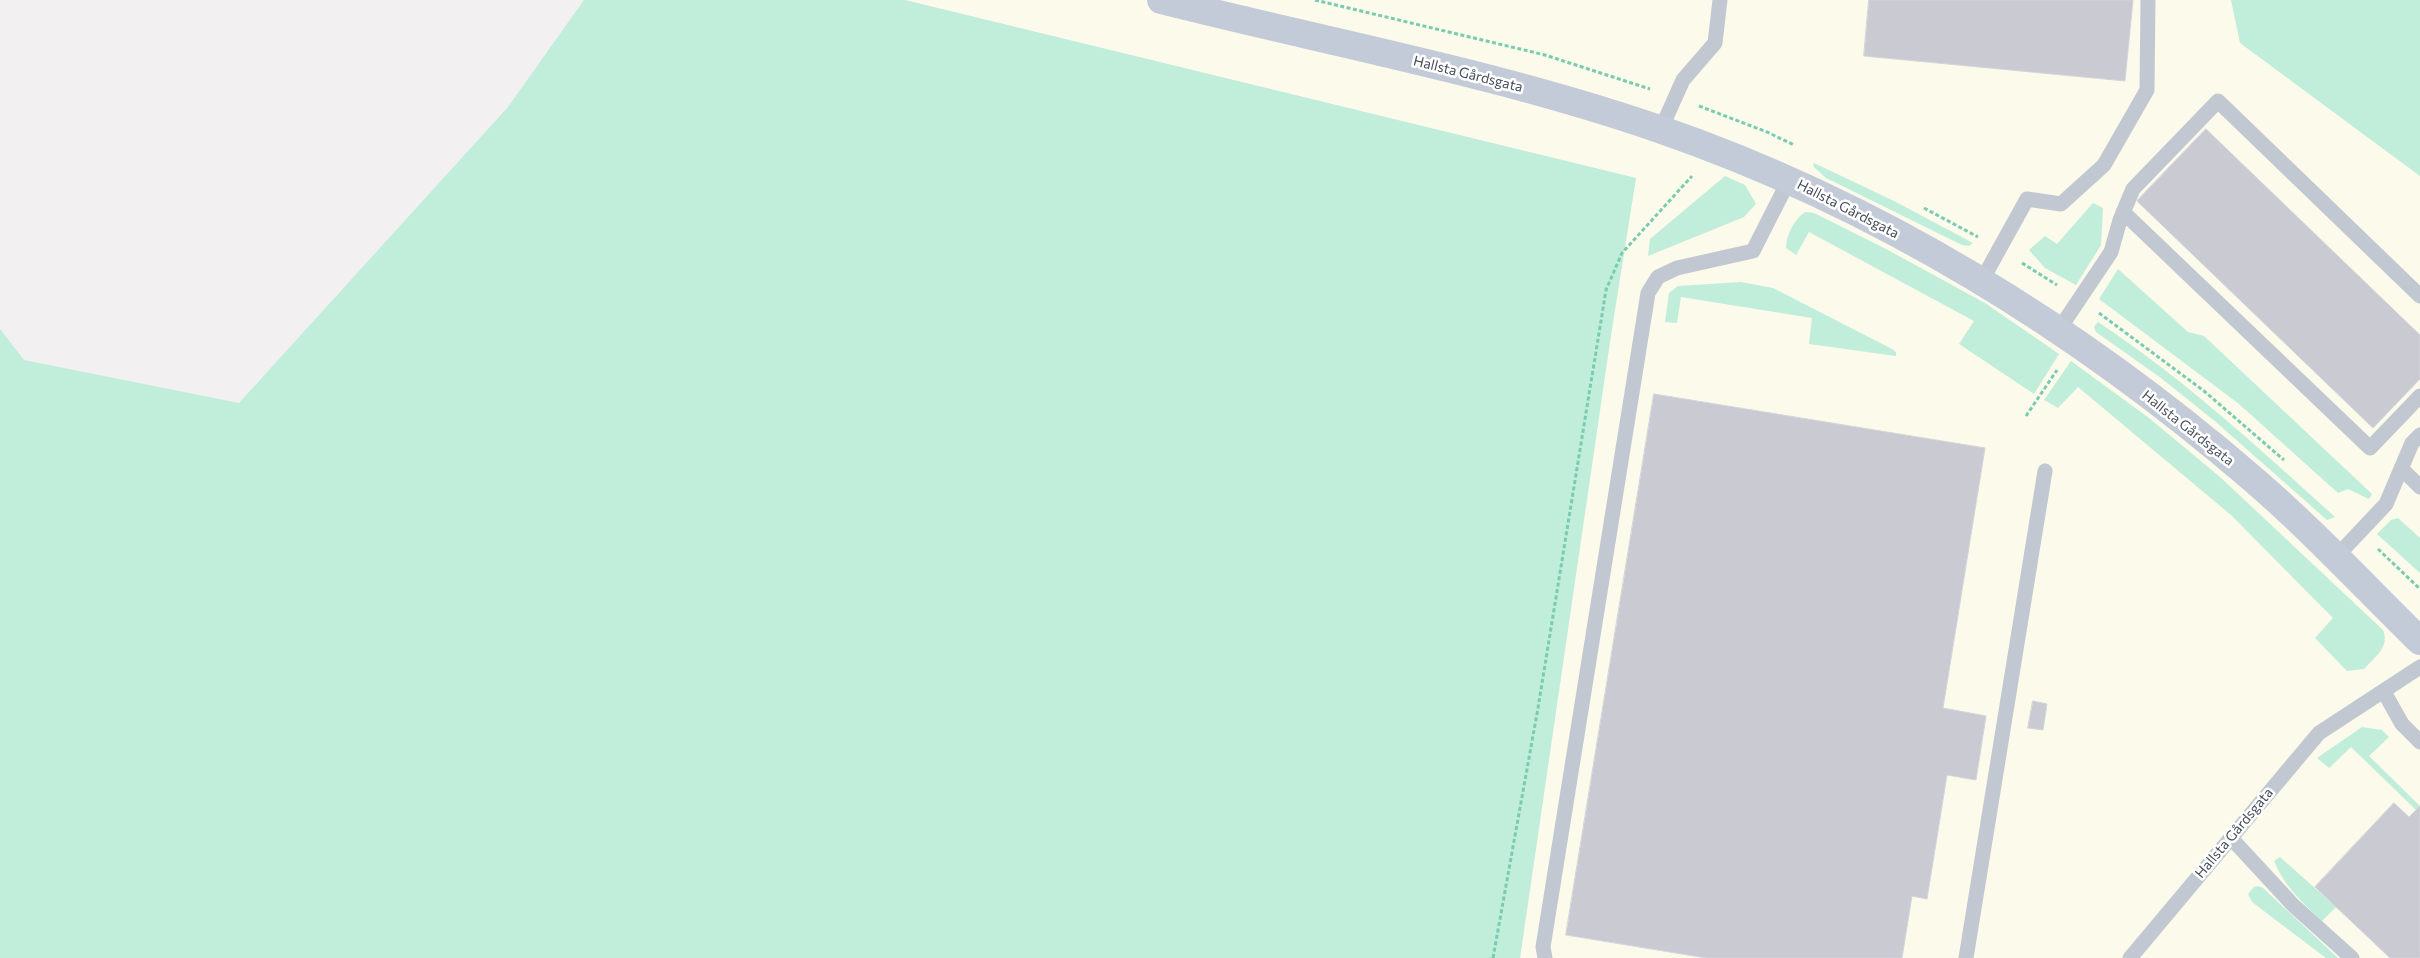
<!DOCTYPE html>
<meta charset="utf-8">
<style>
body{margin:0}
canvas{display:block;background:#f2f0f0}
</style>
<canvas width="2420" height="958"></canvas>
<script>
const context = document.querySelector('canvas').getContext('2d');
context.lineJoin = 'round';
function fillPath(path, color) {
  context.fillStyle = color;
  context.fill(path, 'evenodd');
}
function trace(path, color, width, dash) {
  context.strokeStyle = color;
  context.lineWidth = width;
  context.lineCap = dash ? 'butt' : 'round';
  context.setLineDash(dash || []);
  context.stroke(path);
}
function label(font, color, halo, rows, align = 'center') {
  context.font = font + ' Commissioner,sans-serif';
  context.lineWidth = 5;
  context.setLineDash([]);
  context.textBaseline = 'middle';
  context.strokeStyle = halo;
  context.fillStyle = color;
  for (const [text, x, y, turn = 0] of rows) {
    context.save();
    context.translate(x, y);
    context.rotate((+turn || 0) * Math.PI / 180);
    context.textAlign = isNaN(turn) ? turn : align;
    if (halo) context.strokeText(text, 0, 0);
    context.fillText(text, 0, 0);
    context.restore();
  }
}
fillPath(new Path2D(`
 M905,0H2420V958H1520L1611,335L1636,178Z`), '#fcfaeb');
fillPath(new Path2D(`
 M584,0H905L1636,178L1611,335L1520,958H0V329L24,360L239,403L508,107Z
 M2231,0H2420V176L2240,43Z
 M1814,163L1896,202L1973,243L1969,246L1962,245L1826,178L1813,166Z
 M1725,176L1745,185L1756,204L1744,217L1648,256L1650,239Z
 M2093,203L2103,208L2101,245L2076,285L2045,268L2029,250L2045,236L2057,244Z
 M1805,212L1814,213L1886,249L1985,303L2059,354L2034,394L1959,344L1974,321L1809,232L1796,255L1786,248C1786,235 1794,220 1805,212Z
 M2118,269L2188,332L2204,336L2372,494L2369,499L2348,489L2338,493L2239,404L2099,299Z
 M1741,282L1773,288L1892,349L1896,352V356L1809,344L1812,318L1681,297L1677,323L1665,322L1669,293L1678,286Z
 M2098,322C2184,379 2259,448 2335,517L2327,520L2216,422L2161,378L2096,332L2094,327Z
 M2071,361L2149,418L2220,477L2383,630C2390,647 2375,657 2364,669L2347,671L2315,638L2333,618L2231,515L2078,387L2058,408L2044,400Z
 M2398,518L2420,538V573L2377,534L2391,520Z
 M2362,727L2382,730L2389,737L2369,756L2420,806L2416,810L2351,747L2329,768L2317,758Z
 M2280,857L2336,907L2322,921C2302,902 2284,886 2274,861Z
 M2258,886L2263,888L2338,958H2326L2252,902L2248,894L2254,887Z`), '#c0eeda');
const building = new Path2D(`
 M1869,0H2133L2125,81L1864,56Z
 M2206,129L2420,335V379L2373,428L2137,201Z
 M1654,394L1985,448L1943,708L1986,716L1976,780L1947,775L1927,899L1912,896L1902,958H1706L1566,935Z
 M2033,701L2047,704L2043,730L2028,728Z
 M2394,803L2409,817L2420,806V958H2390L2315,887Z`);
fillPath(building, '#cacbd2');
trace(building, '#d4d5db', 1);
trace(new Path2D(`
 M1315,0L1545,55L1650,89
 M1699,106L1767,132L1794,145
 M1924,208L1978,237
 M2022,263L2057,285
 M2099,313L2204,391L2284,460
 M2026,416L2057,370
 M2378,549L2420,589
 M1493,958L1538,708L1606,290L1622,253L1692,176`), '#79cbb1', 3, [4, 2.5]);
trace(new Path2D(`
 M1661,129L1683,80L1715,43L1720,0
 M2123,212L2370,448L2420,396
 M1981,282L2027,199L2061,204L2104,165L2147,90L2148,0
 M2058,331L2111,252L2120,220L2133,189L2218,101L2420,296
 M2401,468L2420,487
 M2336,557L2386,504L2412,443L2420,435
 M2384,692L2402,724L2420,742
 M2231,838L2293,905L2352,958
 M1545,958L1543,947L1648,293L1658,277L1677,268L1753,251L1789,180
 M1966,958L2045,471
 M2130,958L2319,733L2420,667`), '#c1c8d1', 15);
trace(new Path2D(`
 M1161,0C1327,42 1496,73 1659,129C1877,204 2079,329 2254,480C2312,530 2365,587 2420,641`), '#c3cad8', 28);
label('14px', '#48505d', '#fff', [
 ["Hallsta Gårdsgata",1468,74,14],
 ["Hallsta Gårdsgata",1848,209,27],
 ["Hallsta Gårdsgata",2188,428,38],
 ["Hallsta Gårdsgata",2234,833,-50]
]);
</script>
